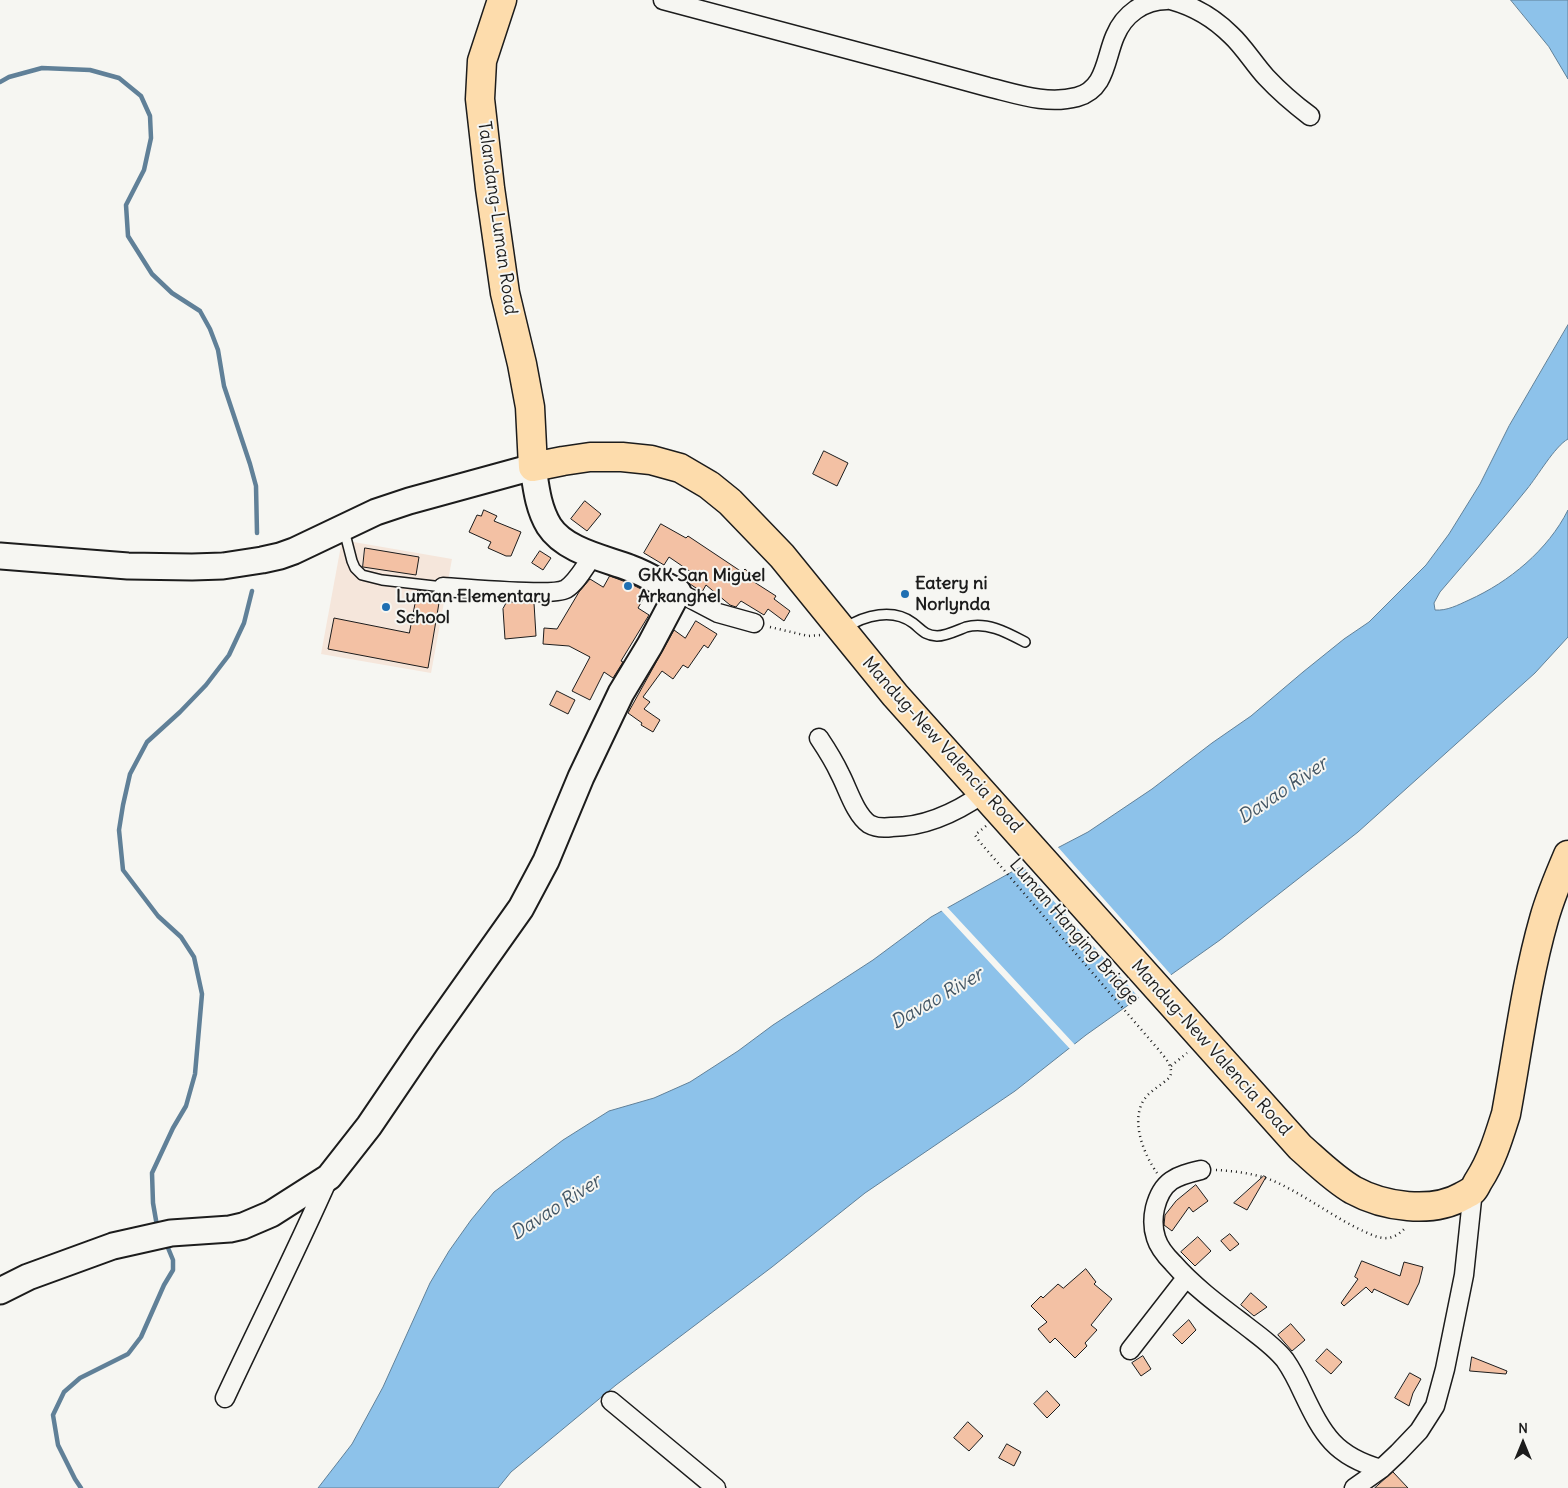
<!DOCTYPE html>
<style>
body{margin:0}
#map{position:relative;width:1568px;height:1488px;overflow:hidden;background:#f6f6f2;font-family:Delius,sans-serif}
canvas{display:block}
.north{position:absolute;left:1498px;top:1418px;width:50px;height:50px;-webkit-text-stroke:4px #f6f6f2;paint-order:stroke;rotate:0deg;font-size:14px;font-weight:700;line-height:20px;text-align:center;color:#1c1c1c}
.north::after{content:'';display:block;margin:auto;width:18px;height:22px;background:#1c1c1c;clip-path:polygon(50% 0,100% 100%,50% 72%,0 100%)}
</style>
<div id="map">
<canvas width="1568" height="1488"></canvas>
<div class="north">N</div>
</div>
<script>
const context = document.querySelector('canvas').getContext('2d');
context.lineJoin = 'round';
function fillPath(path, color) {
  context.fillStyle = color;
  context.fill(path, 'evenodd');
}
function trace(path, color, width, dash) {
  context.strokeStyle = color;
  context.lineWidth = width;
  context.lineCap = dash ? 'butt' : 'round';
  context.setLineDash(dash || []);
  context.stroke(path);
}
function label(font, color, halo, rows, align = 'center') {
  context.font = font + ' Delius,sans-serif';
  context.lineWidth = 4;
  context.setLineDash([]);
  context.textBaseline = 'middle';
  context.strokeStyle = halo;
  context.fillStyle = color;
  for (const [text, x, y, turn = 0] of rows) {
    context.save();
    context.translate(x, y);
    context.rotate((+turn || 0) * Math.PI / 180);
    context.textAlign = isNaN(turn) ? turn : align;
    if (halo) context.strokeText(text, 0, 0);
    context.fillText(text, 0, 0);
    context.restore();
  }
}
fillPath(new Path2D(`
 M342,540L452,559L431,673L321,654Z`), '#f5e6db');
const water = new Path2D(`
 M1511,0H1568V79L1549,47Z
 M1568,325V439C1555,446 1537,477 1527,489C1499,524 1469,558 1440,592L1434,603L1435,610C1447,611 1458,605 1469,600C1509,582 1548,550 1568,510V637L1535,673L1358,832L1220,940L1086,1035L1015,1091L865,1193L772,1267L616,1385L511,1472L498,1488H318L352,1444L383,1387L430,1283L449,1251L471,1220L494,1192L563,1140L609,1111L654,1098L690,1082L738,1051L773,1025L873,960L931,917L1017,869L1088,832L1152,789L1212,743L1251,716L1303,672L1344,639L1369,622L1426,565L1449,534L1480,484L1509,426Z`);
fillPath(water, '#8dc2ea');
trace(water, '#608098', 1);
fillPath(new Path2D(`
 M1057,846L1173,977L1141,1000L1021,864Z
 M946,906L1076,1046L1071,1050L940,909Z`), '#f6f6f2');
trace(new Path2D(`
 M0,82L9,77L42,68L90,70L119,78L141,96L150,116L151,138L144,170L126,205L128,236L152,274L172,293L200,311L210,329L218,350L224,386L250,464L256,486L257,533
 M157,1226L153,1203L152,1173L173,1128L186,1106L195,1074L202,994L194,957L181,937L158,916L123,870L119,830L123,805L130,774L147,742L180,712L206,685L229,655L244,623L252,591
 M81,1488L75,1479L58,1445L53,1415L64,1392L80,1378L128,1354L141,1337L164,1285L173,1270V1260L166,1243`), '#608098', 4.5);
const building = new Path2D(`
 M824,451L848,463L837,486L813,474Z
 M585,501L601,514L587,531L571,519Z
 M484,510L497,516L494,521L521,532L511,556H506L488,548L491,542L469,532L477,515L481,516Z
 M661,524L686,538L688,536L742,572L745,569L754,577L751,580L776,596L774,599L790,611L784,621L768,609L764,615L741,601L736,607L730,605L706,585L702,592L690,584L686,580L691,572L669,557L664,565L644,553Z
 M365,548L419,557L416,575L363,567Z
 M540,551L551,558L543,570L532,563Z
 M610,576L631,584L647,592L638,608L649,615L621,661L623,662L613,678L604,672L590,700L572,691L590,657L569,646L543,644L544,628L557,629L579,592L590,579L603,587Z
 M418,590L435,593L440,597L428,668L328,649L334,618L409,633Z
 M507,602L534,603L536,636L505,639L503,609Z
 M696,621L717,634L708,648L704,645L688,668L683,665L673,679L662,671L643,697L650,702L644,709L660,720L653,732L641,725L642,723L628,713L674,630L685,638Z
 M557,691L575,700L568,714L550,705Z
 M1264,1176L1266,1177L1247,1210L1234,1203Z
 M1196,1185L1208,1201L1193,1212L1189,1207L1172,1231L1164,1225L1165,1215L1176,1201Z
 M1230,1234L1239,1244L1230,1251L1221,1241Z
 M1198,1237L1211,1251L1195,1266L1181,1252Z
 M1362,1261L1400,1276L1404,1262L1423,1267L1419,1283L1408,1305L1374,1289L1372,1293L1366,1287L1344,1306L1341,1303L1358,1279L1355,1277Z
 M1086,1269L1096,1282L1094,1284L1112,1299L1091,1325L1097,1330L1085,1343L1087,1346L1075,1358L1055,1338L1050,1343L1038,1329L1047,1322L1031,1306L1041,1296L1043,1298L1058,1284L1063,1288Z
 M1251,1293L1267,1307L1254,1316L1241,1305Z
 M1189,1320L1196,1330L1182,1344L1173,1335Z
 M1291,1324L1305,1340L1292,1351L1278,1335Z
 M1327,1349L1342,1362L1331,1374L1316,1361Z
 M1143,1356L1151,1369L1141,1376L1132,1363Z
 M1472,1357L1507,1371L1506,1374L1470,1371Z
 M1410,1373L1421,1379L1413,1393L1409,1406L1395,1398Z
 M1047,1391L1060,1405L1047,1418L1034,1404Z
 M968,1422L983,1436L969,1451L954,1438Z
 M1007,1444L1021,1452L1014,1466L999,1458Z
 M1393,1472L1408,1488H1375Z`);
fillPath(building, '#f3c1a4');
trace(building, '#1c1c1c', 1);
const lane = new Path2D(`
 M344,530L352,561L355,568L362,575L382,580L443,587
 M845,628C865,615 893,608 913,623C922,630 924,635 937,636C946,636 958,630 966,627C987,621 1008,633 1025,642`);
const street = new Path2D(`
 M663,0C746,22 829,44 911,66C937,73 963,80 988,87C1017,94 1047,105 1077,97C1106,89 1105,59 1115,36C1124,14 1144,0 1167,0
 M1171,0C1193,6 1215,19 1231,35C1244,47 1254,64 1266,77C1280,92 1294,104 1310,116
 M443,587C465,588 552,597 566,589C577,582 585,566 593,556
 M678,592L718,613L754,623
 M819,738C827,750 834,761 840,774C848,789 855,814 869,824C876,828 885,828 892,827C926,827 957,812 984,793
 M1201,1170C1176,1176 1162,1180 1155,1208C1153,1217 1153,1229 1156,1238C1159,1248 1166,1256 1173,1263C1194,1287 1220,1306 1245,1325C1259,1336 1274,1346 1285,1360C1292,1370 1298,1382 1303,1393C1323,1435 1335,1456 1381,1469
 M1130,1350L1186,1278
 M225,1398C259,1325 296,1252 329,1177
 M611,1401L716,1488
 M1354,1488L1381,1469L1398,1453L1419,1431L1435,1406L1445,1369L1464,1275L1473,1190`);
const secondary = new Path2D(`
 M0,556L128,566L192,567L223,566L262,560L280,556L294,551L376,512L409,501L533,467C536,487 538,508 549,526C565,551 604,558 630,568C647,574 662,584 678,592L650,645L621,693L581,777L546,861L521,908L426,1042L369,1126L329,1177L271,1214L243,1226L230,1229L171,1233L113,1246L28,1277L0,1291`);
const primary = new Path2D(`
 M502,0L482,61L480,99L490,188L505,293L522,364L530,407L533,467L563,461L590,457H622L651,460L680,468L709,485L730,502L782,556L895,695L1300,1147C1317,1162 1334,1179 1353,1190C1384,1207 1432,1214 1463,1196C1466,1194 1471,1192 1473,1190C1475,1188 1477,1183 1479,1180C1492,1160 1499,1136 1506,1114C1518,1049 1526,982 1544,919C1550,897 1559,876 1568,855`);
trace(lane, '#1c1c1c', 12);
trace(street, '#1c1c1c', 21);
trace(secondary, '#1c1c1c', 29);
trace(primary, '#1c1c1c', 31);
trace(new Path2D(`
 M770,627L808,636L821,635
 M986,826L975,835L979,841L1158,1049C1165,1058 1174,1066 1170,1077C1163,1084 1153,1089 1146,1097C1129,1118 1143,1153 1157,1173
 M1171,1066L1187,1053
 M1216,1170C1236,1171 1258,1174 1276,1182C1306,1196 1332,1216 1361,1230C1368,1233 1375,1237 1383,1238C1392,1239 1400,1234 1406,1227`), '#1c1c1c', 2.5, [1, 4]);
trace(lane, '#f6f6f2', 9);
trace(street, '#f6f6f2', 18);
trace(secondary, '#f6f6f2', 25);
trace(primary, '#fddcac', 28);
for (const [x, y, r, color] of [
 [628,586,5,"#1f6fb2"],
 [905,594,5,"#1f6fb2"],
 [386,607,5,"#1f6fb2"]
]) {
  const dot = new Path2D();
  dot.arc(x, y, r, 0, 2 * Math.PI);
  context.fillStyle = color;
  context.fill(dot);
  trace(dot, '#f6f6f2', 2);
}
label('18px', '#1c1c1c', '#f6f6f2', [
 ["Talandang-Luman Road",497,218,82],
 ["Mandug-New Valencia Road",942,745,48],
 ["Luman Hanging Bridge",1074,932,49],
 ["Mandug-New Valencia Road",1211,1048,48]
]);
label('bold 18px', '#1c1c1c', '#f6f6f2', [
 ["GKK San Miguel",638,576],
 ["Arkanghel",638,597],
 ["Eatery ni",915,584],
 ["Norlynda",915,605],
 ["Luman Elementary",396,597],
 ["School",396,618]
], 'left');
label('italic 19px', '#445664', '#f6f6f2', [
 ["Davao River",1283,791,-34],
 ["Davao River",937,999,-30],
 ["Davao River",556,1208,-33]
]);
</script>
